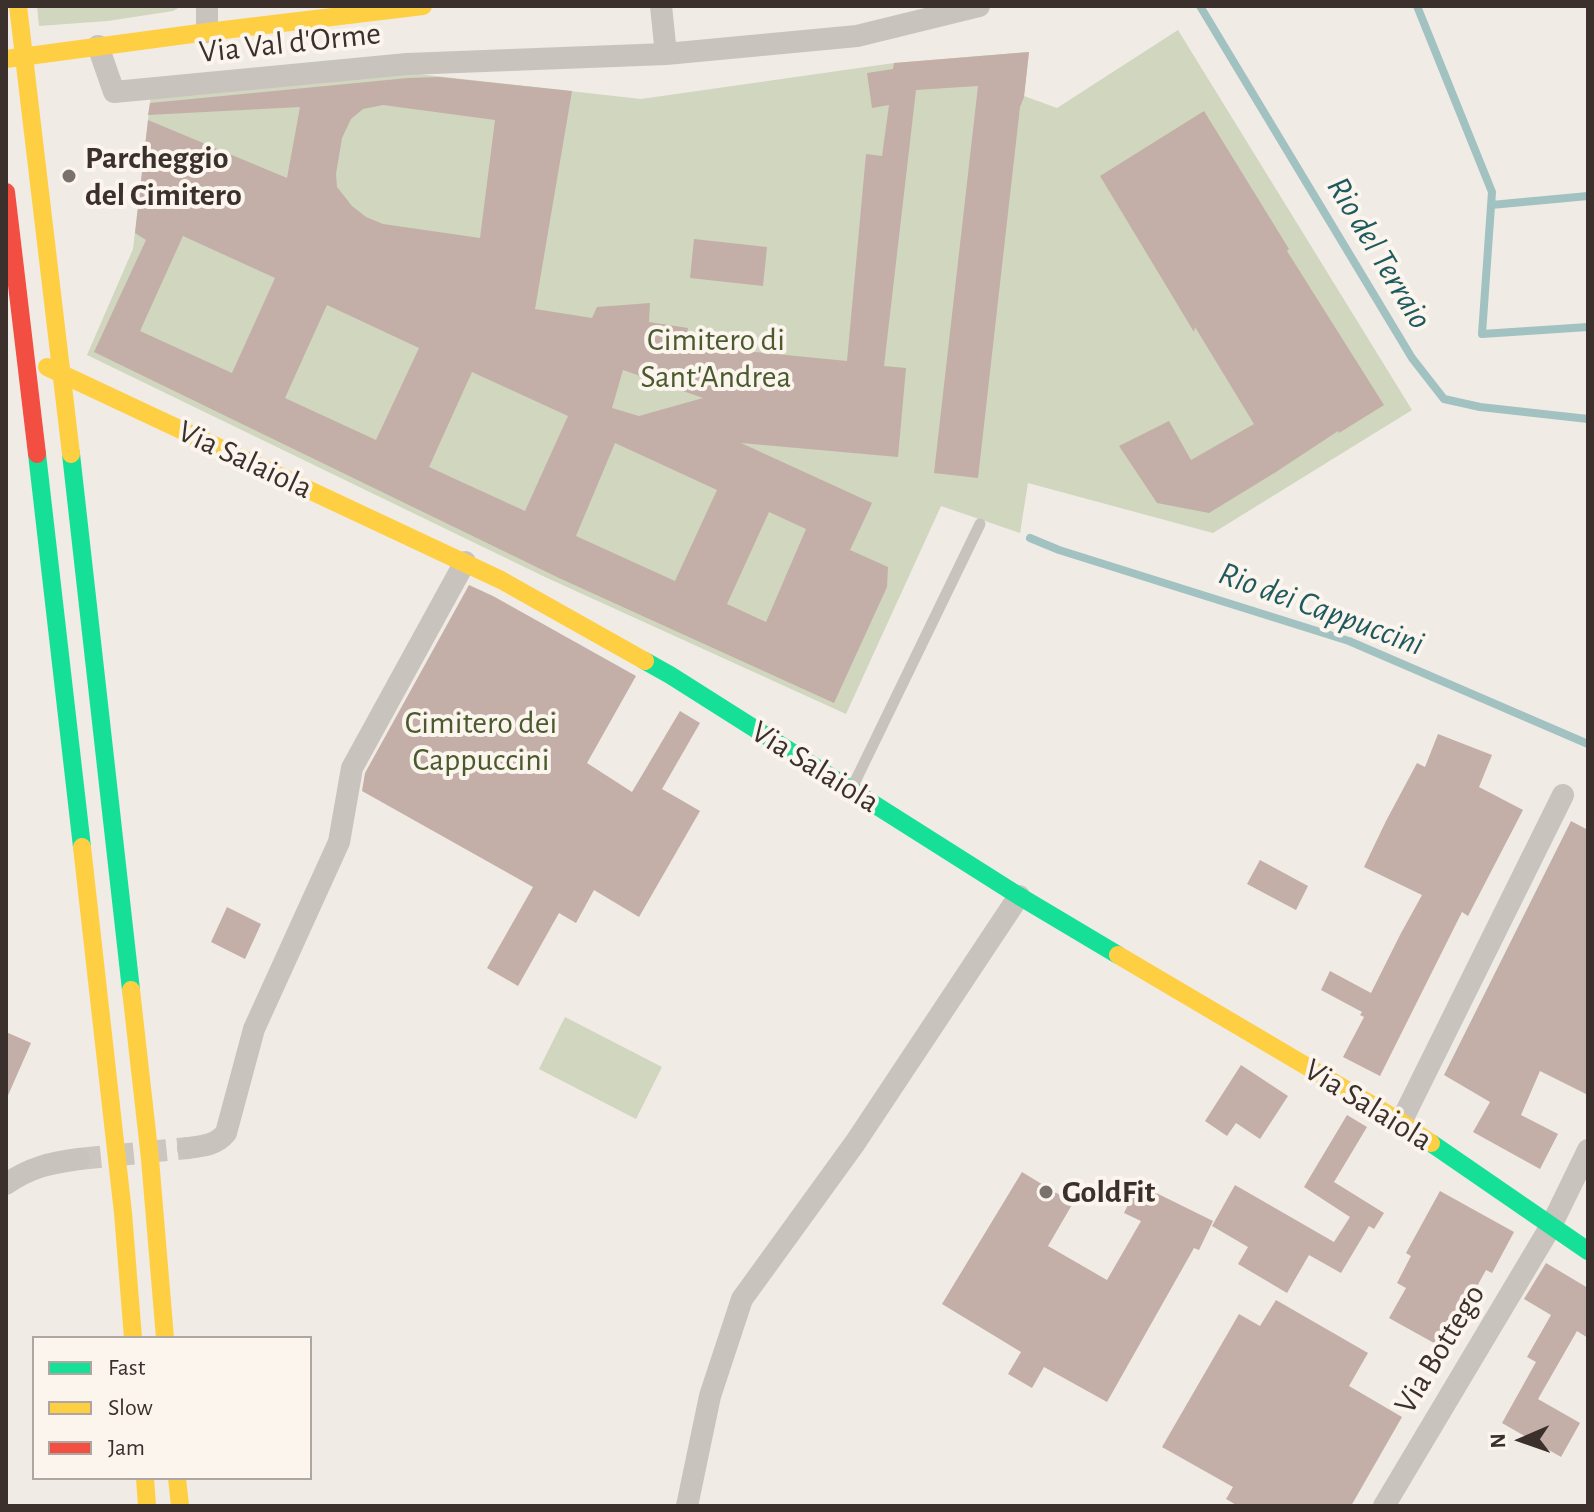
<!DOCTYPE html>
<style>
body{margin:0}
#map{position:relative;width:1594px;height:1512px;overflow:hidden;background:#f0ebe5;font-family:"Alegreya Sans",sans-serif}
canvas{display:block}
.frame{position:absolute;inset:0;border:8px solid #3b302b;pointer-events:none}
.legend{position:absolute;left:32px;top:1336px;width:280px;height:144px;box-sizing:border-box;background:#fbf5ee;border:2px solid #aea6a0;margin:0;padding:10px 14px;list-style:none;font-size:24px;color:#3b302b}
.legend li{display:flex;align-items:center;gap:16px;height:40px}
.legend b{width:40px;border:2px solid #aea6a0}
.north{position:absolute;left:1482px;top:1400px;width:80px;height:80px;-webkit-text-stroke:6px #fbf5ee;paint-order:stroke;rotate:268deg;font-size:22px;font-weight:700;line-height:32px;text-align:center;color:#3b302b}
.north::after{content:'';display:block;margin:auto;width:28px;height:36px;background:#3b302b;clip-path:polygon(50% 0,100% 100%,50% 72%,0 100%)}
</style>
<div id="map">
<canvas width="1594" height="1512"></canvas>
<div class="frame"></div>
<ul class="legend">
<li><b style="height:10px;background:#16e098"></b>Fast</li>
<li><b style="height:10px;background:#ffcf43"></b>Slow</li>
<li><b style="height:10px;background:#f24e42"></b>Jam</li>
</ul>
<div class="north">N</div>
</div>
<script>
const context = document.querySelector('canvas').getContext('2d');
context.lineJoin = 'round';
function fillPath(path, color) {
  context.fillStyle = color;
  context.fill(path, 'evenodd');
}
function trace(path, color, width, dash) {
  context.strokeStyle = color;
  context.lineWidth = width;
  context.lineCap = dash ? 'butt' : 'round';
  context.setLineDash(dash || []);
  context.stroke(path);
}
function label(font, color, halo, rows, align = 'center') {
  context.font = font + ' "Alegreya Sans",sans-serif';
  context.lineWidth = 8;
  context.setLineDash([]);
  context.textBaseline = 'middle';
  context.strokeStyle = halo;
  context.fillStyle = color;
  for (const [text, x, y, turn = 0] of rows) {
    context.save();
    context.translate(x, y);
    context.rotate((+turn || 0) * Math.PI / 180);
    context.textAlign = isNaN(turn) ? turn : align;
    if (halo) context.strokeText(text, 0, 0);
    context.fillText(text, 0, 0);
    context.restore();
  }
}
fillPath(new Path2D(`
 M37,6H182L173,11L108,21L39,26Z
 M1178,30L1412,410L1213,533L1028,483L1020,533L941,506L846,714L545,577L87,355L133,249L151,95L409,73L641,99L894,63L1029,52L1024,96L1057,108Z
 M565,1017L662,1067L636,1119L539,1069Z`), '#d1d6bf');
trace(new Path2D(`
 M1200,6L1412,358L1444,399L1480,407L1588,419
 M1417,6L1492,192L1482,334L1588,327
 M1491,205L1588,196
 M1030,538L1059,550L1349,641L1588,744`), '#a1c2c1', 8);
fillPath(new Path2D(`
 M1029,52L1024,97L1020,107L978,478L934,473L978,86L916,90L884,366L906,368L898,457L741,443L872,503L850,550L888,567L887,587L834,703L559,578L94,352L146,240L135,233L148,120L287,178L300,107L148,115L150,103L408,78L439,77L572,91L535,309L592,318L597,307L650,303L649,322L688,328L684,345L847,361L866,154L882,156L889,105L872,108L867,73L893,69L894,63ZM383,105L495,120L480,238L383,224L366,217L352,206L337,187L336,174L342,138L351,119L363,109ZM183,236L275,278L232,373L140,331ZM327,305L419,348L376,440L285,398ZM623,370L703,398L639,416L612,408ZM472,372L568,416L525,511L429,467ZM615,443L717,490L675,581L576,536ZM769,512L806,529L766,622L727,604Z
 M1204,111L1289,249L1287,251L1384,405L1339,433L1338,431L1276,472L1209,513L1157,503L1119,446L1169,421L1191,460L1254,424L1195,327L1194,332L1100,176Z
 M694,239L767,247L763,286L690,278Z
 M469,585L493,596L636,676L587,763L632,792L680,711L700,723L662,789L700,811L639,917L594,890L576,923L559,913L518,986L487,968L533,887L362,791L365,773Z
 M1438,734L1492,755L1479,787L1523,810L1468,916L1462,912L1380,1076L1343,1057L1364,1017L1360,1015L1362,1012L1321,990L1330,971L1371,993L1400,935L1422,895L1364,867L1386,821L1417,763L1425,767Z
 M1571,821L1588,830V1095L1540,1071L1521,1115L1558,1134L1540,1169L1473,1132L1490,1102L1444,1075Z
 M1260,860L1308,886L1296,910L1247,884Z
 M227,907L261,924L245,959L211,942Z
 M6,1032L31,1043L6,1100Z
 M1241,1065L1288,1096L1260,1139L1236,1123L1227,1136L1205,1121Z
 M1347,1115L1367,1127L1334,1182L1384,1213L1374,1229L1369,1226L1341,1273L1309,1255L1287,1293L1238,1264L1248,1247L1212,1226L1235,1185L1334,1242L1350,1217L1304,1187Z
 M1022,1172L1073,1203L1048,1246L1107,1280L1141,1221L1124,1213L1138,1184L1213,1221L1199,1250L1194,1248L1107,1402L1044,1367L1032,1388L1008,1374L1021,1352L942,1304Z
 M1440,1191L1514,1232L1492,1273L1486,1270L1443,1348L1389,1318L1406,1288L1397,1283L1411,1256L1406,1253Z
 M1546,1263L1588,1288V1338L1577,1331L1538,1399L1580,1423L1561,1457L1502,1423L1536,1362L1527,1357L1551,1315L1524,1299Z
 M1276,1300L1368,1353L1349,1386L1402,1417L1351,1506H1238L1226,1499L1233,1487L1162,1447L1239,1314L1260,1326Z`), '#c3afa7');
trace(new Path2D(`
 M79,1159L188,1148`), '#ccc6c0', 22, [22, 11]);
trace(new Path2D(`
 M851,790L980,524`), '#c9c3be', 11);
trace(new Path2D(`
 M661,6L666,54
 M207,32V6
 M98,46L114,92L407,64L666,54L857,36L979,6
 M1401,1122L1563,795
 M188,1148C203,1146 216,1145 226,1133L254,1029L339,842L352,768L465,562
 M6,1184C31,1167 50,1163 79,1159
 M687,1506L710,1396L742,1299L855,1143L1019,896
 M1384,1506L1551,1226L1588,1150`), '#c9c3be', 22);
trace(new Path2D(`
 M37,454L82,847
 M71,454L131,990
 M645,661L670,675L1019,896L1118,955
 M1431,1143L1588,1251`), '#16e098', 18);
trace(new Path2D(`
 M6,59L207,32L423,6
 M47,367L501,580L645,661
 M82,847L123,1213L133,1338
 M1118,955L1401,1122L1431,1143
 M131,990L150,1159L165,1338
 M145,1478L147,1506
 M177,1478L180,1506`), '#ffcf43', 18);
trace(new Path2D(`
 M18,6L71,454`), '#ffcf43', 18);
trace(new Path2D(`
 M6,192L37,454`), '#f24e42', 18);
for (const [x, y, r, color] of [
 [69,176,8,"#7a716c"],
 [1046,1192,8,"#7a716c"]
]) {
  const dot = new Path2D();
  dot.arc(x, y, r, 0, 2 * Math.PI);
  context.fillStyle = color;
  context.fill(dot);
  trace(dot, '#fbf5ee', 3);
}
label('32px', '#3b302b', '#fbf5ee', [
 ["Via Val d'Orme",290,43,-6],
 ["Via Salaiola",245,460,25],
 ["Via Salaiola",815,767,32],
 ["Via Salaiola",1368,1105,32],
 ["Via Bottego",1440,1349,-59]
]);
label('bold 32px', '#3b302b', '#fbf5ee', [
 ["Parcheggio",85,158],
 ["del Cimitero",85,195],
 ["GoldFit",1062,1192]
], 'left');
label('32px', '#4a5a2e', '#fbf5ee', [
 ["Cimitero di",716,340],
 ["Sant'Andrea",716,377],
 ["Cimitero dei",481,723],
 ["Cappuccini",481,760]
]);
label('italic 34px', '#1f5a5e', '#fbf5ee', [
 ["Rio del Terraio",1379,253,59],
 ["Rio dei Cappuccini",1321,609,20]
]);
</script>
